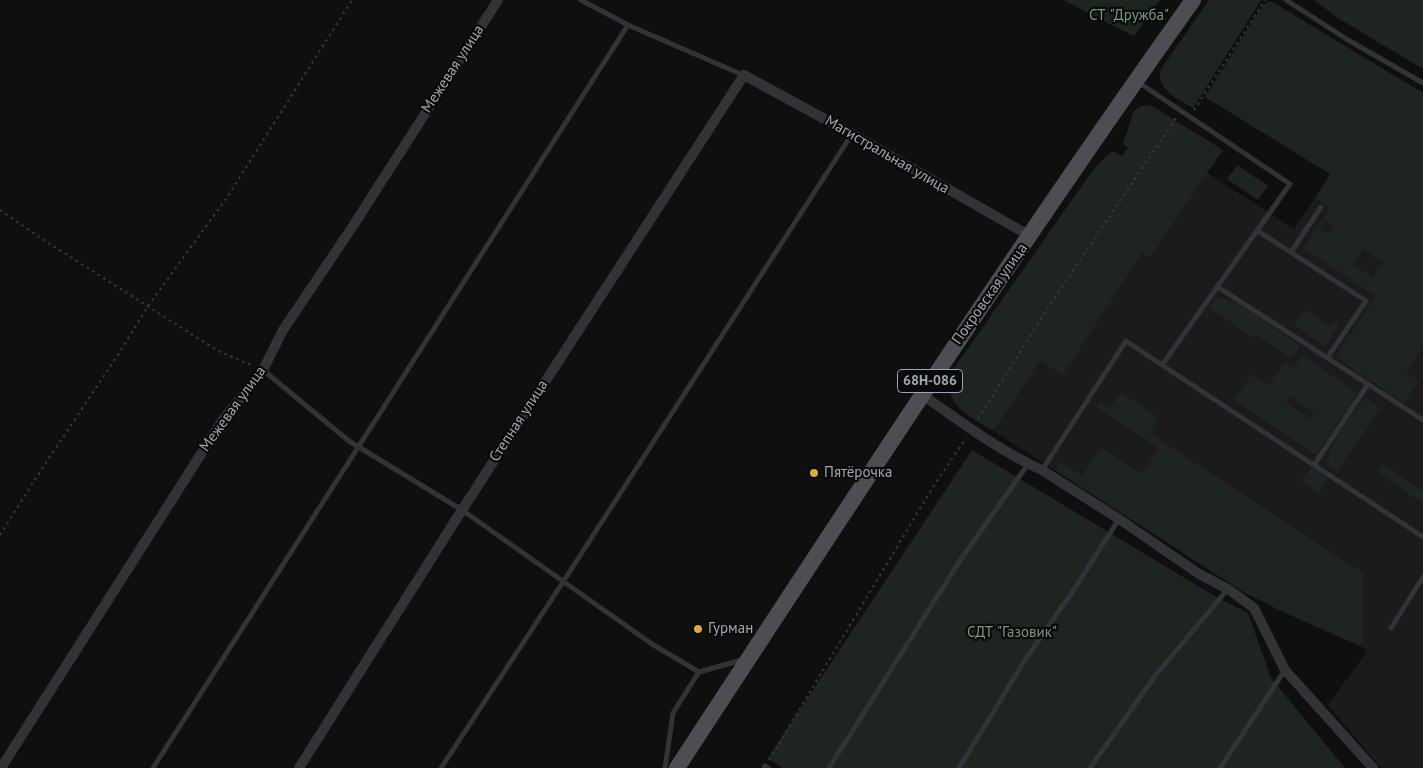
<!DOCTYPE html>
<meta charset="utf-8">
<style>
body{margin:0}
canvas{display:block;background:#0f0f10}
</style>
<canvas width="1423" height="768"></canvas>
<script>
const context = document.querySelector('canvas').getContext('2d');
context.lineJoin = 'round';
function fillPath(path, color) {
  context.fillStyle = color;
  context.fill(path, 'evenodd');
}
function trace(path, color, width, dash) {
  context.strokeStyle = color;
  context.lineWidth = width;
  context.lineCap = dash ? 'butt' : 'round';
  context.setLineDash(dash || []);
  context.stroke(path);
}
function label(font, color, halo, rows, align = 'center') {
  context.font = font + ' "PT Sans",sans-serif';
  context.lineWidth = 4.5;
  context.setLineDash([]);
  context.textBaseline = 'middle';
  context.strokeStyle = halo;
  context.fillStyle = color;
  for (const [text, x, y, turn = 0] of rows) {
    context.save();
    context.translate(x, y);
    context.rotate((+turn || 0) * Math.PI / 180);
    context.textAlign = isNaN(turn) ? turn : align;
    if (halo) context.strokeText(text, 0, 0);
    context.fillText(text, 0, 0);
    context.restore();
  }
}
fillPath(new Path2D(`
 M1176,153L1294,229L1315,198L1386,243L1423,232V768H1381L1328,705L1368,650L1277,609L1242,591L994,431Z`), '#1b1b1d');
fillPath(new Path2D(`
 M1063,0H1160L1134,36Z
 M1209,0H1261L1193,108C1179,100 1155,89 1161,69Z
 M1314,0H1423V69L1338,18Z
 M1269,1L1274,3L1423,93V347L1406,371L1419,381L1404,403L1335,357L1376,296L1303,248L1330,208L1315,198L1330,174L1205,97L1263,5ZM1324,220L1334,226L1329,234L1319,228ZM1363,249L1382,262L1372,277L1353,264Z
 M1146,105L1152,106L1223,150L1150,257L1142,253L1063,375L1041,360L994,431C972,418 938,402 952,371L1088,177L1102,160L1113,151L1122,156L1128,148L1123,144L1134,111L1139,107Z
 M1237,165L1268,186L1258,200L1227,179Z
 M1220,298L1242,305L1300,346L1291,359L1255,334L1252,338L1209,307L1215,299Z
 M1305,309L1331,327L1336,321L1340,324L1325,346L1294,325Z
 M1302,355L1358,393L1316,455L1234,400L1252,374L1269,385L1285,362L1294,368ZM1290,396L1314,413L1310,419L1286,402Z
 M1121,392L1159,418L1150,433L1363,573V642L1360,646L1277,609L1242,591L1055,470L1061,462L1082,475L1101,447L1142,474L1159,449L1097,407L1100,402L1110,408Z
 M1365,397L1381,408L1337,472L1329,466C1323,448 1354,412 1365,397Z
 M972,450L1218,598L1248,613L1271,678L1345,768H783L768,758Z
 M1383,464L1423,491V503L1377,472Z
 M1312,466L1329,478L1319,493L1301,481Z`), '#1e241f');
trace(new Path2D(`
 M1194,110L1265,0
 M0,210L36,235L218,351L253,366
 M978,419L1049,306L1176,118
 M0,535L45,464L118,355L148,306L226,199L352,0
 M769,760L933,487L966,438`), '#37383c', 2, [2.5, 4]);
trace(new Path2D(`
 M581,0L628,25L743,75
 M1286,0L1348,40L1423,83
 M1138,82L1290,184L1162,365L1423,537
 M1258,231L1366,301L1327,358
 M1291,252L1321,207
 M1218,287L1423,420
 M263,370L349,441L462,510L652,644L699,672
 M1314,465L1368,384
 M1042,470L1126,341L1162,365
 M1391,628L1423,577
 M153,768L628,25
 M441,768L563,582L852,134
 M665,768L673,713L699,672L742,660
 M764,768L765,766L768,768
 M829,768L959,562L1028,464
 M959,768L1025,660L1075,588L1119,519
 M1090,768L1155,676L1228,589
 M1220,768L1285,670`), '#323337', 5);
trace(new Path2D(`
 M921,394C960,421 999,451 1042,470L1119,519L1199,574L1228,589L1254,608L1285,670L1373,768
 M1,768L222,421L263,370L283,330L351,229L498,0
 M299,768L462,510L744,75L852,134L1030,236`), '#323337', 10);
trace(new Path2D(`
 M677,768C846,510 1014,251 1193,0`), '#4d4e53', 16);
for (const [x, y, r, color] of [
 [814,473,5,"#dea939"],
 [698,629,5,"#dea939"]
]) {
  const dot = new Path2D();
  dot.arc(x, y, r, 0, 2 * Math.PI);
  context.fillStyle = color;
  context.fill(dot);
  trace(dot, '#0a0a0b', 2);
}
for (const [x, y, w] of [
 [930,381,65]
]) {
  const box = new Path2D();
  box.roundRect(x - w / 2, y - 11.5, w, 23, 4);
  context.fillStyle = '#0a0a0b';
  context.fill(box);
  trace(box, '#a1a6b0', 1);
}
label('bold 14px', '#a1a6b0', null, [
 ["68Н-086",930,381]
]);
label('15px', '#7a997c', '#0a0a0b', [
 ["СТ \"Дружба\"",1129,16],
 ["СДТ \"Газовик\"",1012,633]
]);
label('15px', '#a1a6b0', '#0a0a0b', [
 ["Межевая улица",453,69,-57],
 ["Магистральная улица",887,155,30],
 ["Покровская улица",990,294,-55],
 ["Межевая улица",233,409,-54],
 ["Степная улица",519,421,-57]
]);
label('15px', '#a1a6b0', '#0a0a0b', [
 ["Пятёрочка",824,473],
 ["Гурман",708,629]
], 'left');
</script>
